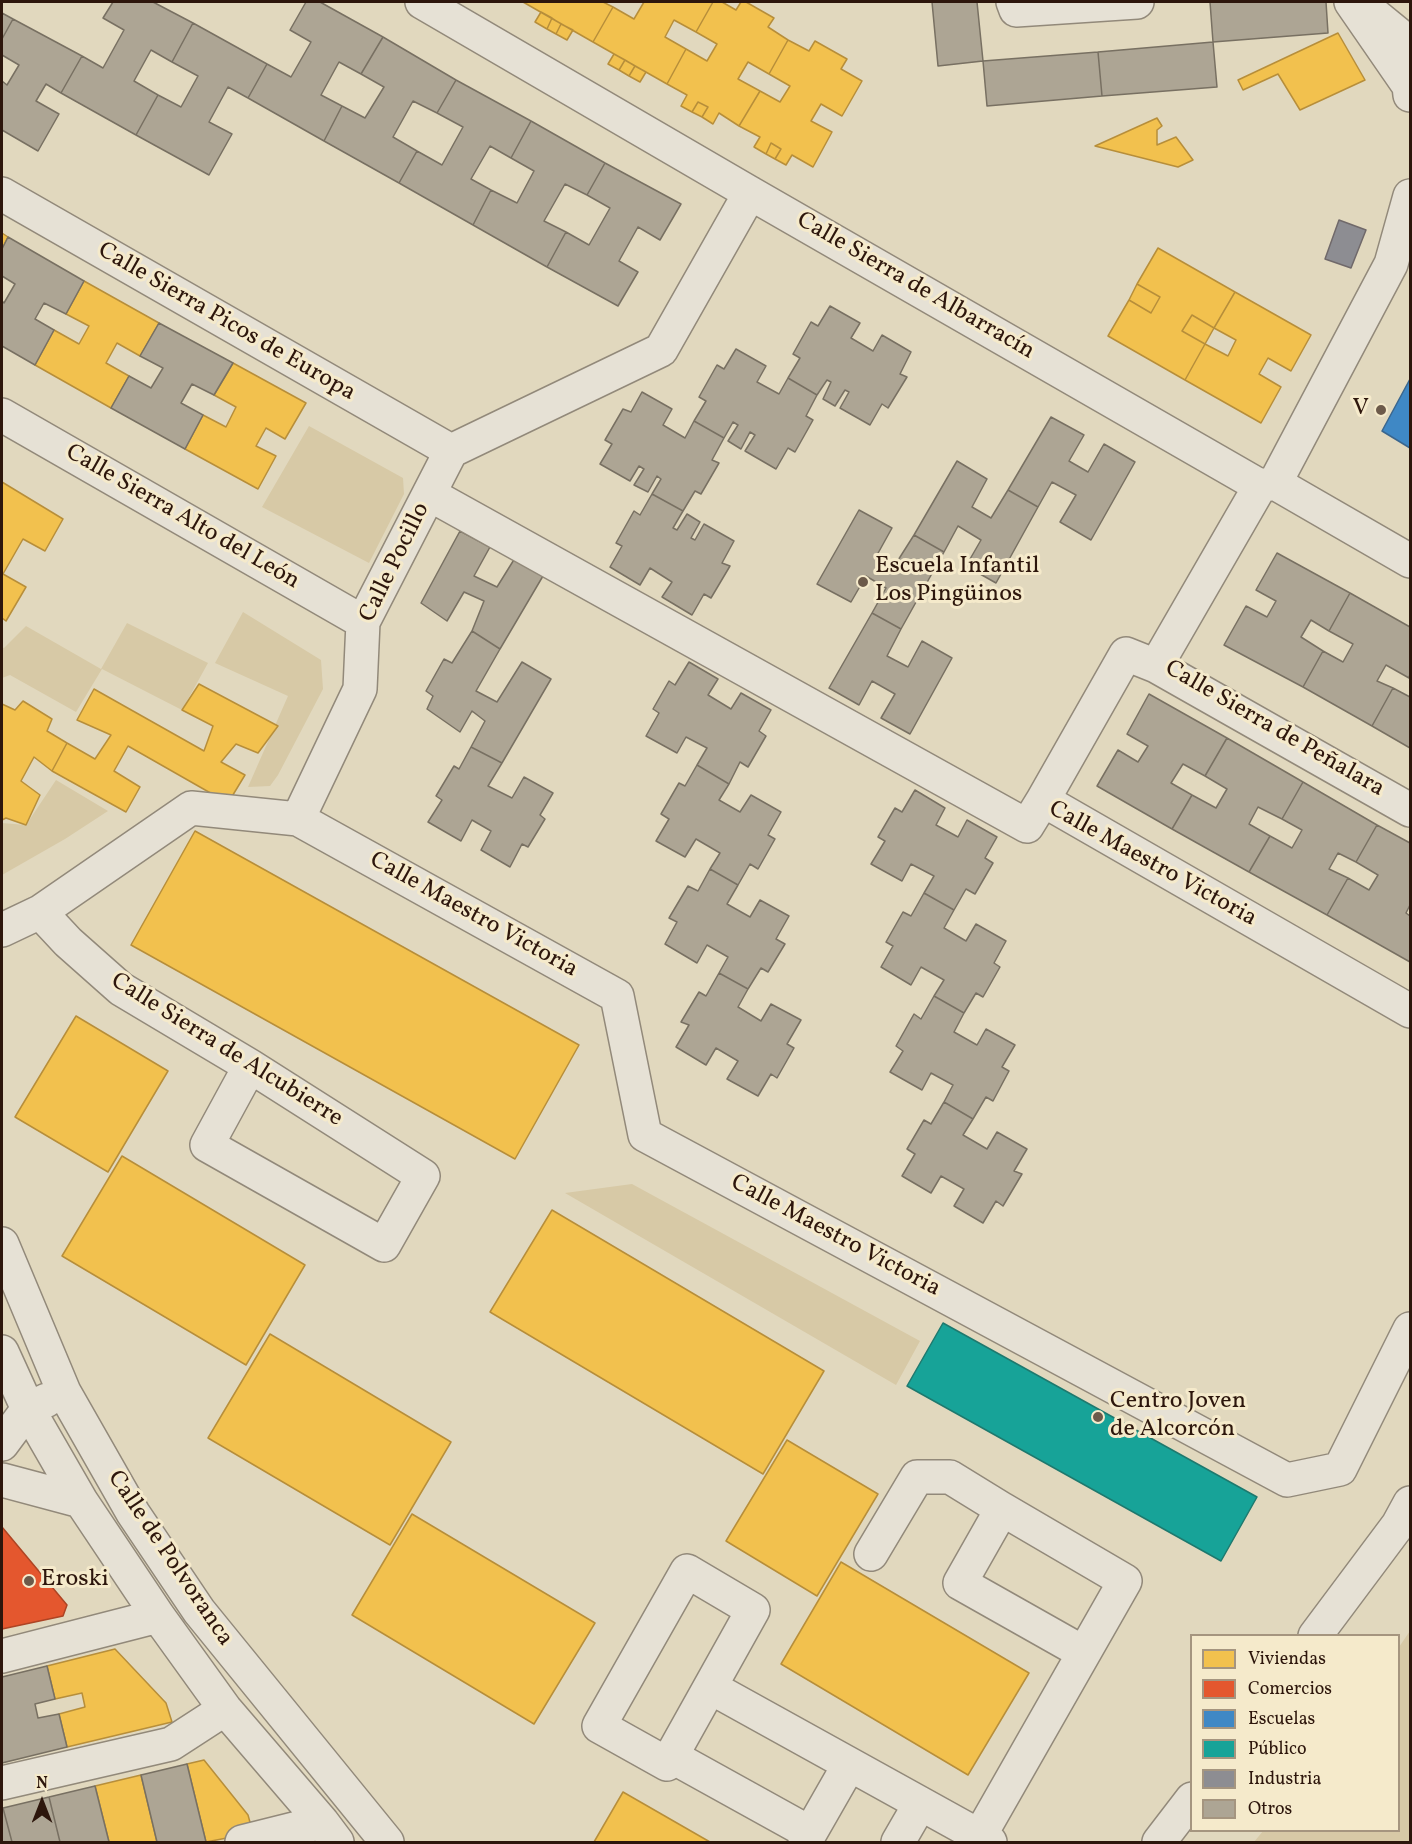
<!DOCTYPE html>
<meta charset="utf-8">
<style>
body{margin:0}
#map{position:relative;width:1412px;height:1844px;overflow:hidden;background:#e1d8be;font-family:Vollkorn,serif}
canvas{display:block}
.frame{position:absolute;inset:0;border:3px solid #2d160c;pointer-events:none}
.legend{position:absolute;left:1190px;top:1634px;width:210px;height:198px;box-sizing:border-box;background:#f5eacb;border:2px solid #a5957f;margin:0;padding:8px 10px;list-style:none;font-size:18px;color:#2d160c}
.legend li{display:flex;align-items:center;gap:12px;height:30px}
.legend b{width:30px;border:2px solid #a5957f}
.north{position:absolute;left:12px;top:1772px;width:60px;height:60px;-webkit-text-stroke:4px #f5eacb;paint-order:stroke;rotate:0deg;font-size:16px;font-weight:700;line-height:24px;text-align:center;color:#2d160c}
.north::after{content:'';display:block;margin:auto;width:21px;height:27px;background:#2d160c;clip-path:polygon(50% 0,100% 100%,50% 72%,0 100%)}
</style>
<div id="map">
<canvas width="1412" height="1844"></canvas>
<div class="frame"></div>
<ul class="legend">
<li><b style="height:16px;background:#f2c14e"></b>Viviendas</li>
<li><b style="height:16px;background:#e4572e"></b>Comercios</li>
<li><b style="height:16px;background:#3f88c5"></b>Escuelas</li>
<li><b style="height:16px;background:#17a398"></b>Público</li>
<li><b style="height:16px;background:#8d8d92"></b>Industria</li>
<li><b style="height:16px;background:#ada594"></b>Otros</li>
</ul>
<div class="north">N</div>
</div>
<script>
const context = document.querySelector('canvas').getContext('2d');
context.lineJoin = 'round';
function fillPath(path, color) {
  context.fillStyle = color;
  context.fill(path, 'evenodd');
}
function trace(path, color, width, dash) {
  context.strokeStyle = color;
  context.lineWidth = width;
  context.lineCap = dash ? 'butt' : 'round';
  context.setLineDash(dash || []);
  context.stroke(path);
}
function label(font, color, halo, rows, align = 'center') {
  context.font = font + ' Vollkorn,serif';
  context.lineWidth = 6;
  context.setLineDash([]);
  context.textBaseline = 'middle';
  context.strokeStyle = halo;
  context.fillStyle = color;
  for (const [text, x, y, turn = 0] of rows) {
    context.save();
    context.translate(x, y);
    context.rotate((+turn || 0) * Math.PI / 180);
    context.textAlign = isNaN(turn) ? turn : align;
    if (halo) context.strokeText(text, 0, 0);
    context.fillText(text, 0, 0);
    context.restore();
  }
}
fillPath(new Path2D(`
 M309,426L403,478L404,494L369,563L262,507Z
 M243,612L321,660L323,689L278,775L270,786L248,787L288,696L215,663Z
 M127,623L208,663L182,710L102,669L76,712L10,675L2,678V647L4,648L26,626L101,669Z
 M56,780L108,811L65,839L2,875V823L26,825Z
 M632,1184L920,1341L896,1385L565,1193Z
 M1410,1631V1842H1254L1263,1831L1398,1830L1399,1647Z`), '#d7c9a6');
const homes = new Path2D(`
 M523,2H603L613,7L593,42Z
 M642,2H713L696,32L674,20L665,37L686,49L667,84L593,42L613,7L634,19L644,2Z
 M713,2H722L736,10L741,2H746L774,18L768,27L788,40L769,74L748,62L738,79L760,91L739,126L719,113L713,124L702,117L708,107L698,102L692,112L681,106L687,95L667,84L686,49L707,61L717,44L696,32Z
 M541,12L552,18L547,29L535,22Z
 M552,18L561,24L556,34L547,29Z
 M561,24L573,30L567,40L556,34Z
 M1338,33L1365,80L1300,110L1278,74L1243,90L1238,80Z
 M788,40L809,51L815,41L847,59L841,69L862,81L842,116L821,104L811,121L832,132L813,167L792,155L786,165L775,159L781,149L771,143L766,154L754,147L760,137L739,126L760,91L780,102L790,86L769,74Z
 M614,54L625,60L619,70L608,64Z
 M625,60L635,66L629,76L619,70Z
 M635,66L646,72L640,82L629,76Z
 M698,102L708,107L702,117L692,112Z
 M1157,118L1162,126L1157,130V145L1176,137L1193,160L1178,167L1095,146Z
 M771,143L781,149L775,159L766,154Z
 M2,233L8,237L2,249Z
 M1158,248L1235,292L1214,328L1192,315L1182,331L1205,344L1185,380L1108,336L1129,300L1151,313L1160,297L1137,284Z
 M84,281L159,323L140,356L117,343L106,363L129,376L111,408L35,365L54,330L79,344L89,326L66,314Z
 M1137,284L1160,297L1151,313L1129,300Z
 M1235,292L1311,335L1291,371L1268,358L1259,374L1281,387L1261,423L1185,380L1205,344L1228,356L1236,340L1214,328Z
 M1192,315L1214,328L1205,344L1182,331Z
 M233,363L306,403L285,439L266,428L256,446L276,456L258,489L185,449L203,415L226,427L236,407L214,395Z
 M2,482L63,519L45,551L23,539L3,574L26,587L6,621L2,618Z
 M199,684L278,726L258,753L236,744L221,762L245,775L228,803L128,746L114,771L140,787L126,812L52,771L67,743L95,759L111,735L77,720L94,689L204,751L213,726L182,710Z
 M23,701L52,719L47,731L67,743L52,771L34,757L21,781L40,795L26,825L6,818L2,820V704L15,710Z
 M195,831L579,1045L515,1159L131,945Z
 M76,1016L168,1071L108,1172L15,1117Z
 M122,1156L305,1265L246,1365L62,1256Z
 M552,1210L824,1371L763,1474L490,1312Z
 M270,1334L451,1442L390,1545L208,1438Z
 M787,1440L878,1494L817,1596L726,1541Z
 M412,1514L595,1623L534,1724L352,1615Z
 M841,1562L1029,1673L968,1775L781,1664Z
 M115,1649L166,1703L172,1722L67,1747L59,1714L85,1707L82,1693L55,1699L47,1666Z
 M204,1760L248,1815L253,1833L206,1842L187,1764Z
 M141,1775L157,1842H109L95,1786Z
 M623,1792L710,1842H594Z`);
fillPath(homes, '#f2c14e');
trace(homes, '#b78e3a', 1.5);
const shops = new Path2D(`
 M2,1527L67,1605L63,1616L2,1629Z`);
fillPath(shops, '#e4572e');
trace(shops, '#ad4424', 1.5);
const schools = new Path2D(`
 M1410,379V448L1382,431Z`);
fillPath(schools, '#3f88c5');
trace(schools, '#3a668e', 1.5);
const public = new Path2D(`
 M943,1323L1257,1497L1221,1561L907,1386Z`);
fillPath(public, '#17a398');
trace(public, '#1e796e', 1.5);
const industry = new Path2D(`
 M1339,220L1366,230L1351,268L1325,259Z`);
fillPath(industry, '#8d8d92');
trace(industry, '#70696a', 1.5);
const building = new Path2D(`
 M113,2H153L193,23L172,62L151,50L134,81L158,95L136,135L61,93L82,56L103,68L124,30L103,18Z
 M306,2H320L383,37L361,74L339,62L321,95L342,106L324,141L248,98L267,64L291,77L311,42L290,30Z
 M932,2H977L983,61L938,66Z
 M1210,2H1326L1328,33L1213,42Z
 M2,13L13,19L2,39Z
 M13,19L82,56L61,93L46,84L36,101L59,114L38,151L2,130V81L7,85L19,65L2,55V39Z
 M193,23L267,64L248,98L228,87L209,122L232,134L209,175L136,135L158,95L181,107L198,76L172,62Z
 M383,37L456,80L437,113L413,101L393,137L417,151L399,183L324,141L342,106L365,118L384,87L361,74Z
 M1213,42L1217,87L1102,96L1098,52Z
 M1098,52L1102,96L987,106L983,61Z
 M456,80L531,121L511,158L490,146L471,179L491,190L473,225L399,183L417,151L442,165L463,127L437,113Z
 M531,121L605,163L587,195L565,184L544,221L566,232L547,267L473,225L491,190L517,203L534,171L511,158Z
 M605,163L681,204L660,240L638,227L619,261L638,272L618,306L547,267L566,232L589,245L610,208L587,195Z
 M8,237L84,281L66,314L44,303L35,319L54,330L35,365L2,346V301L4,303L15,284L2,276V249Z
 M830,306L860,323L851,338L873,351L882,335L911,352L900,374L907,377L888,408L882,404L870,425L840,408L849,392L845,390L835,406L823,399L831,382L827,380L817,395L788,378L800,358L793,354L811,322L818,326Z
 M159,323L233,363L214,395L192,384L181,403L203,415L185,449L111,408L129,376L151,388L163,368L140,356Z
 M736,349L766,366L757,382L779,394L788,378L817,395L806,416L813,420L795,452L788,448L776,469L745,451L755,435L750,432L741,449L728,441L738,425L733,422L724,438L694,421L706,401L699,397L717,365L724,369Z
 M642,392L672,409L663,425L685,438L694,421L724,438L712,460L719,463L701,494L695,491L683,511L652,494L661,479L657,476L648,492L634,485L644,469L639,466L630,481L600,464L612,444L605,440L623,409L631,412Z
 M1051,417L1084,435L1069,461L1088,472L1104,444L1135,462L1091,540L1060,522L1076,495L1052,482L1038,507L1008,490Z
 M957,461L987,479L972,507L991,518L1008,490L1038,507L996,583L966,566L981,540L958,526L944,552L914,535Z
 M652,494L683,511L673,528L677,530L687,514L700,522L691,538L695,540L704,524L734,541L722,563L730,566L711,598L704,594L692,615L662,597L672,582L650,568L640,585L610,567L622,546L616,543L634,511L640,515Z
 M859,510L892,528L877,555L895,565L914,535L944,552L901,629L872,613L886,588L866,576L851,602L817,584Z
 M460,531L490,547L474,576L497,587L515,558L543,576L500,649L472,631L484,601L464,592L447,621L421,603Z
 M1277,553L1350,593L1329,631L1311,620L1301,637L1323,651L1303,687L1224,645L1246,606L1267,617L1276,601L1256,590Z
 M1350,593L1410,627V674L1409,678L1386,665L1377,681L1393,688L1372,726L1303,687L1323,651L1343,662L1353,644L1329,631Z
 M872,613L901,629L887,656L908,667L922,641L952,658L910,734L881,718L895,694L872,681L859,705L829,688Z
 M472,631L500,649L476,691L497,702L522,662L551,679L502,763L471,747L485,721L472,711L460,732L427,709L433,696L426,691L444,659L452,663Z
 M689,662L718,679L708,695L731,709L741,693L771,710L759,731L766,736L748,767L740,762L729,784L697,765L707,748L686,737L677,753L646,736L659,713L653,709L669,681L675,685Z
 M1393,688L1410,697V748L1372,726Z
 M1149,694L1227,738L1205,776L1183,764L1171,783L1192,795L1172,829L1097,786L1118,750L1138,762L1148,746L1127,734Z
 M1227,738L1303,782L1282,819L1258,807L1249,824L1270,836L1249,872L1172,829L1192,795L1216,808L1227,789L1205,776Z
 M471,747L502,763L488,786L512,798L524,777L553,793L540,815L545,819L528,847L522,844L510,867L481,850L491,831L472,820L461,841L428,822L442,800L436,796L454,766L459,769Z
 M697,765L729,784L719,800L740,812L751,795L781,812L768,835L775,839L758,869L750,864L738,885L710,869L720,853L696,839L685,857L656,841L669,819L661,814L679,783L685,786Z
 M1303,782L1377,825L1356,862L1338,853L1329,869L1348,878L1327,915L1249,872L1270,836L1292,848L1302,830L1282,819Z
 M915,790L945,808L936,825L958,837L967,820L997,837L985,858L993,863L975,894L966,889L954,910L924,893L934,876L911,864L902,881L871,864L885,841L878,837L895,808L902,812Z
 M1377,825L1410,843V905L1406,913L1410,916V962L1327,915L1348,878L1369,890L1378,875L1356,862Z
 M710,869L738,885L727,904L750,917L760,900L789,916L776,939L785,944L768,972L761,968L748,989L719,973L728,957L707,945L697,963L665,944L677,922L669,918L688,886L698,891Z
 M924,893L954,910L944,928L966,941L976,924L1006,941L994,963L1000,967L983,997L976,993L964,1013L934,996L944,980L921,967L911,985L881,967L893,946L886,942L903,912L911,916Z
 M719,973L748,989L738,1007L761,1021L771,1004L801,1020L787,1044L794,1048L777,1078L771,1074L758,1096L727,1079L738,1061L716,1048L706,1065L676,1047L689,1025L681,1022L699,992L706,996Z
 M934,996L964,1013L954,1032L977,1045L986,1029L1015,1045L1002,1067L1009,1071L993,1101L986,1097L973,1119L944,1102L953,1085L931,1073L922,1090L890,1072L903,1051L896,1046L914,1014L921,1019Z
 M944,1102L973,1119L963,1135L987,1149L997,1132L1027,1149L1014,1171L1022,1174L1003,1206L996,1201L983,1223L954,1206L964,1189L941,1176L931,1193L902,1176L915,1154L907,1149L924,1120L931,1124Z
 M47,1666L55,1699L35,1704L38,1718L59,1714L67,1747L2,1763V1677Z
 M187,1764L206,1842H157L141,1775Z
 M95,1786L109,1842H60L49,1797Z
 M49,1797L60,1842H12L3,1808Z
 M3,1808L12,1842H2V1809Z`);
fillPath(building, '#ada594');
trace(building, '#787062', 1.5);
const minor = new Path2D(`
 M422,2L750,193L1260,486L1275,483L1410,561
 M1013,2L1016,10L1137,2
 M1351,2L1409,86L1410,95
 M1371,12L1410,44
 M2,194L451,451
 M2,415L363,622
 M1275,483L1391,264L1410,196
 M1260,486L1156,666L1410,810
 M429,494L1027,826L1043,800L1410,1011
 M1043,800L1126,654L1156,666
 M298,819L617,996L645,1135L1287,1480L1340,1469L1410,1329
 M40,912L68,942L121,989L250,1066L423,1176L384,1245L207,1145L250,1066
 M2,930L40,912L191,808L298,819L360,689L363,622L451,451L661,350L750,193
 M2,1244L64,1392L133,1513L199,1611L387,1842
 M2,1352L28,1409L81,1501L158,1616L225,1709L322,1822L337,1842
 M2,1444L28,1409L47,1400
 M2,1480L81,1501
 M871,1554L917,1477H950L1002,1509
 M1315,1636L1398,1525L1410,1503
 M2,1656L158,1616
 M710,1687L667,1764L599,1726L687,1571L753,1610L710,1687L990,1842
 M671,1756L810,1833
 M2,1783L171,1744L225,1709
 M979,1837L1125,1581L1002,1509L960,1583L1084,1653
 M242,1842L322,1822
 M805,1842L849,1765
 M898,1842L920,1804
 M1159,1842L1192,1799`);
trace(minor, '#92897a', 36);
trace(minor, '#e6e1d5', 33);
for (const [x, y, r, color] of [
 [1381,410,6,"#6c5a4a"],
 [863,582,6,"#6c5a4a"],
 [1098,1417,6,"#6c5a4a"],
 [29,1581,6,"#6c5a4a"]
]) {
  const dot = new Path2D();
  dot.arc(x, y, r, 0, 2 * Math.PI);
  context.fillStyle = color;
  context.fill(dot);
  trace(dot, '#f5eacb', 2);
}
label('24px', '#2d160c', '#f5eacb', [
 ["Calle Sierra de Albarracín",915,287,30],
 ["Calle Sierra Picos de Europa",226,323,30],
 ["Calle Sierra Alto del León",182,518,30],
 ["Calle Pocillo",396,563,-64],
 ["Calle Sierra de Peñalara",1274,730,30],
 ["Calle Maestro Victoria",1152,865,29],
 ["Calle Maestro Victoria",473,916,29],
 ["Calle Sierra de Alcubierre",226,1051,32],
 ["Calle Maestro Victoria",835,1237,28],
 ["Calle de Polvoranca",169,1559,56]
]);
label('24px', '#2d160c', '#f5eacb', [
 ["V",1369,410,"right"],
 ["Escuela Infantil",875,568],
 ["Los Pingüinos",875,596],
 ["Centro Joven",1110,1403],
 ["de Alcorcón",1110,1431],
 ["Eroski",41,1581]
], 'left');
</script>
